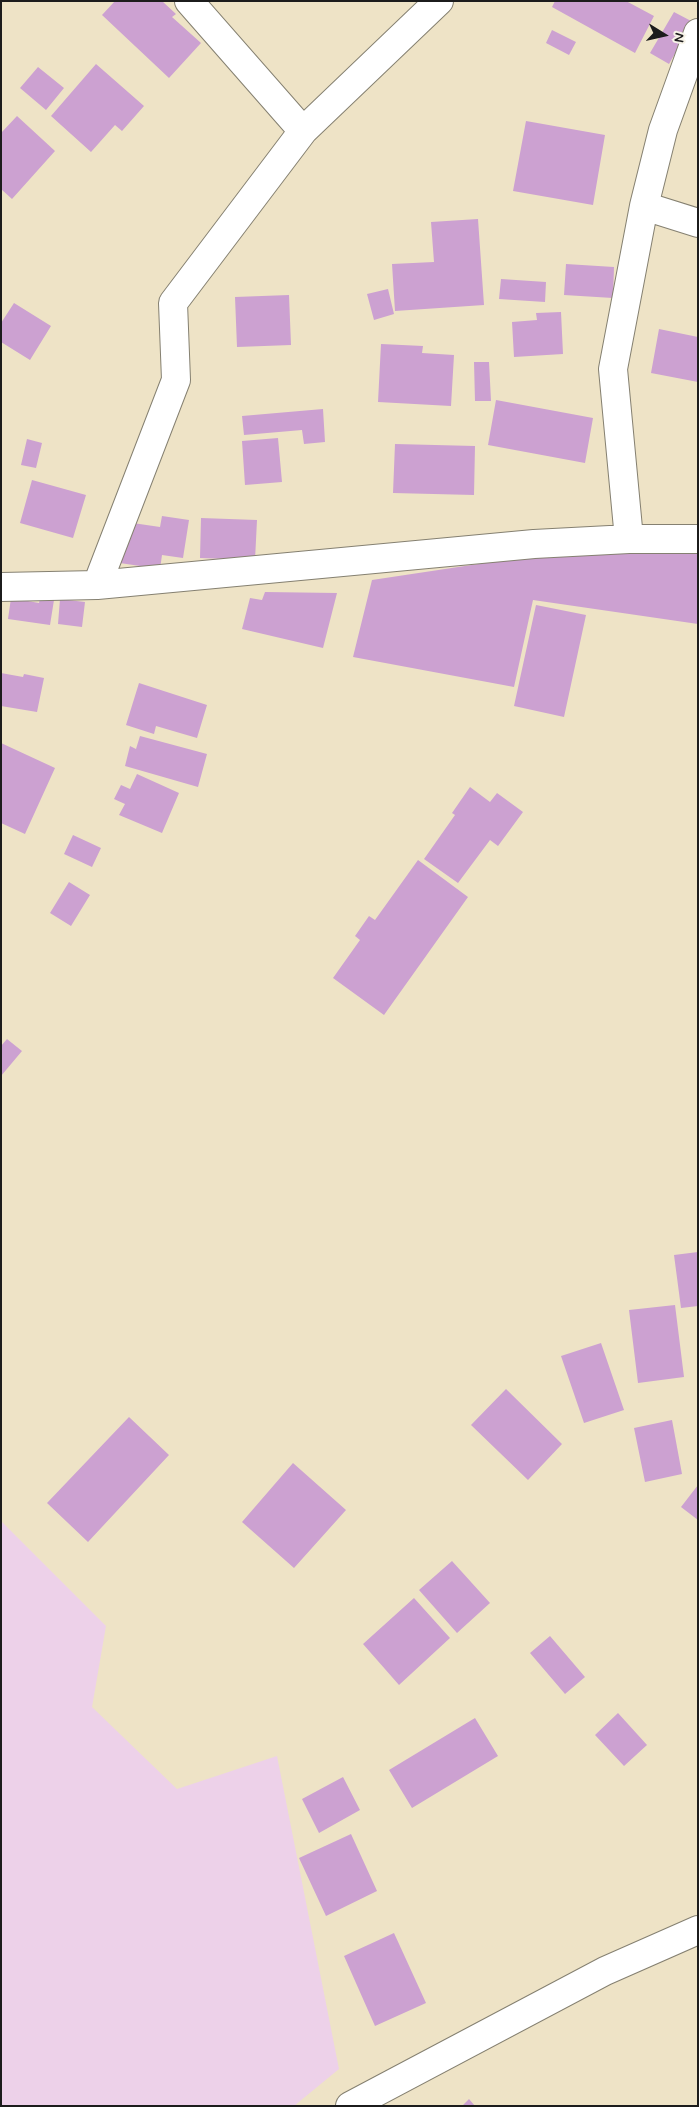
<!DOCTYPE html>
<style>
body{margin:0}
#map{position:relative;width:699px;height:2107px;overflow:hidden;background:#eee3c6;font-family:Mynerve,sans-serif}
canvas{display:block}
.frame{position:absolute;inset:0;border:2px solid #1c1c1c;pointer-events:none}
.north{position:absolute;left:639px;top:10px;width:50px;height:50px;-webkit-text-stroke:4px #f7f3e8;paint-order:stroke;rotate:100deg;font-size:14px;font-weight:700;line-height:20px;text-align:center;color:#1c1c1c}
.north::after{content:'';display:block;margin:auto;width:18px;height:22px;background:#1c1c1c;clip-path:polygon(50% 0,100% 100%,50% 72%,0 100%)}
</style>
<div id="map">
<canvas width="699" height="2107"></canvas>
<div class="frame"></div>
<div class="north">N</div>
</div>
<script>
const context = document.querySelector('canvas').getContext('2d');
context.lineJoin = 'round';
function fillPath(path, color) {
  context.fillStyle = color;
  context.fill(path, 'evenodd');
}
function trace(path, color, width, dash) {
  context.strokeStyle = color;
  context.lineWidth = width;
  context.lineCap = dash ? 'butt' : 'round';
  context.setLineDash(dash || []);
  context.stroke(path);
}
fillPath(new Path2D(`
 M1,1521L106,1626L92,1707L177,1789L277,1756L339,2069L294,2106H1Z`), '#edd1e9');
fillPath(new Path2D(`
 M115,1H162L176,14L172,17L201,43L169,78L102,15Z
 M555,1H626L654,16L635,53L552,7Z
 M674,12L693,22L669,64L650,53Z
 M552,30L576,42L569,55L546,43Z
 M96,64L144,106L122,131L115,125L91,152L51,116Z
 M38,67L64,88L46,110L20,88Z
 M17,116L55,151L12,199L1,189V133Z
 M526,121L605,135L593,205L513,191Z
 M478,219L484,305L395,311L392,264L434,262L431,222Z
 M566,264L614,267L613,298L564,295Z
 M501,279L546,282L545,302L499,299Z
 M388,289L394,314L374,320L367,294Z
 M289,295L291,345L237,347L235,297Z
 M14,303L51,326L30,360L1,342V323Z
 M561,312L563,354L514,357L512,322L537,320L536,313Z
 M659,329L698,337V382L651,373Z
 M381,344L423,346L422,353L454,355L451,406L378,402Z
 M474,362H489L491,401H475Z
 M496,400L593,418L585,463L488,445Z
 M323,409L325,442L304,444L302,430L244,435L242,416Z
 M278,438L282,482L245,485L242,441Z
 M27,439L42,443L36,468L21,465Z
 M395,444L475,446L474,495L393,493Z
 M32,480L86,495L73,538L20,523Z
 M162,516L189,520L183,558L162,555L160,569L120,563L126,522L160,527Z
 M201,518L257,520L255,560L200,558Z
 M698,545V624L533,600L514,687L353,657L372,580L538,555Z
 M265,592L337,593L323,648L242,629L250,598L262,600Z
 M11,598L39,603L40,598L54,600L50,625L8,619Z
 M60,599L85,602L82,627L58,624Z
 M536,605L586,615L564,717L514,706Z
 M1,673L23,677L24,674L44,678L37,712L1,706Z
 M139,683L207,705L197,738L156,726L154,734L126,725Z
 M140,736L207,754L198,787L125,766L130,746L136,749Z
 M1,743L55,768L25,834L1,823Z
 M137,774L179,793L162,833L119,815L125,804L114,799L121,785L130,789Z
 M470,787L490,802L497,793L523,812L498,846L490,840L458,883L424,859L455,815L452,813Z
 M73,835L101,848L92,867L64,854Z
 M418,860L468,897L384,1015L333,978L360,940L355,936L369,916L375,920Z
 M69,882L90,895L71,926L50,913Z
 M7,1039L22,1051L1,1076V1046Z
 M698,1252V1306L681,1308L674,1255Z
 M675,1305L684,1377L638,1383L629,1310Z
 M601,1343L624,1410L584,1423L561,1356Z
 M506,1389L562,1444L528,1480L471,1425Z
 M129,1417L169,1455L88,1542L47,1503Z
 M672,1420L682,1474L645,1482L634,1428Z
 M293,1463L346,1510L294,1568L242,1522Z
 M698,1485V1520L681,1507Z
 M452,1561L490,1603L457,1633L419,1590Z
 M414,1598L450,1638L399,1685L363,1644Z
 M550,1636L585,1677L565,1694L530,1653Z
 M618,1713L647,1745L624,1766L595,1735Z
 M475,1718L498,1756L412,1808L389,1770Z
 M343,1777L360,1810L319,1833L302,1799Z
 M351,1834L377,1891L326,1916L299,1858Z
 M394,1933L426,2003L375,2026L344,1956Z
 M469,2099L475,2106H462Z`), '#cca1d1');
const minor = new Path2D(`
 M189,1L303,131
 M644,206L698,223
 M629,539L613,369L644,206L663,130L698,33
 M97,585L176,380L173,303L303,131L439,1
 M1,587L97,585L534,544L629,539H698`);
const tertiary = new Path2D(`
 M350,2106L605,1971L698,1930`);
trace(minor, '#858071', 30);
trace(tertiary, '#858071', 30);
trace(minor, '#fff', 28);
trace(tertiary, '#fff', 28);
</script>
